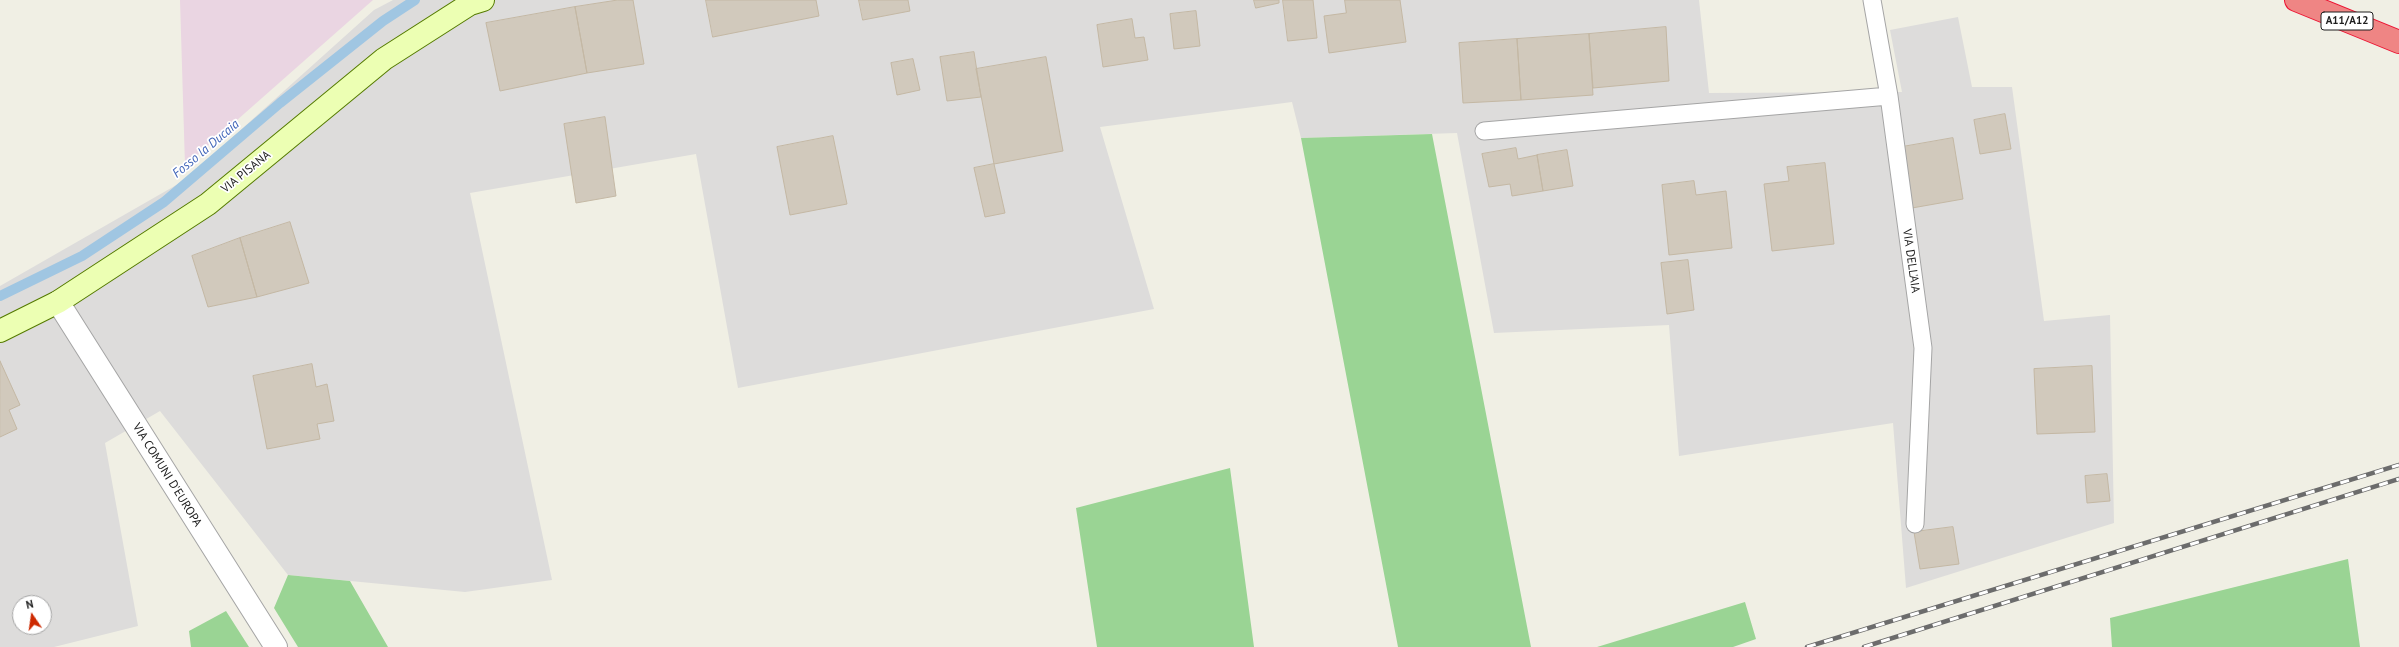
<!DOCTYPE html>
<style>
body{margin:0}
#map{position:relative;width:2399px;height:647px;overflow:hidden;background:#f0efe4;font-family:"PT Sans",sans-serif}
canvas{display:block}
.north{position:absolute;left:12px;top:595px;width:40px;height:40px;box-sizing:border-box;background:#fff;border:1px solid #a5a5a5;border-radius:50%;rotate:347deg;font-size:11px;font-weight:700;line-height:16px;text-align:center;color:#1e1e1e}
.north::after{content:'';display:block;margin:auto;width:14px;height:18px;background:#cd2900;clip-path:polygon(50% 0,100% 100%,50% 72%,0 100%)}
</style>
<div id="map">
<canvas width="2399" height="647"></canvas>
<div class="north">N</div>
</div>
<script>
const context = document.querySelector('canvas').getContext('2d');
context.lineJoin = 'round';
function fillPath(path, color) {
  context.fillStyle = color;
  context.fill(path, 'evenodd');
}
function trace(path, color, width, dash) {
  context.strokeStyle = color;
  context.lineWidth = width;
  context.lineCap = dash ? 'butt' : 'round';
  context.setLineDash(dash || []);
  context.stroke(path);
}
function label(font, color, halo, rows, align = 'center') {
  context.font = font + ' "PT Sans",sans-serif';
  context.lineWidth = 3.5;
  context.setLineDash([]);
  context.textBaseline = 'middle';
  context.strokeStyle = halo;
  context.fillStyle = color;
  for (const [text, x, y, turn = 0] of rows) {
    context.save();
    context.translate(x, y);
    context.rotate((+turn || 0) * Math.PI / 180);
    context.textAlign = isNaN(turn) ? turn : align;
    if (halo) context.strokeText(text, 0, 0);
    context.fillText(text, 0, 0);
    context.restore();
  }
}
fillPath(new Path2D(`
 M393,0H1699L1709,93L1902,92L1890,30L1958,17L1972,87H2012L2044,321L2110,315L2114,523L1906,588L1893,423L1679,456L1669,325L1494,333L1457,133L1301,138L1292,102L1100,127L1154,309L738,388L696,154L470,193L552,580L465,592L288,575L160,411L105,443L138,626L54,647H0V286L185,180L374,10ZM20,603H44V627H20Z`), '#dddcdb');
fillPath(new Path2D(`
 M180,0H373L185,166Z`), '#ead5e2');
fillPath(new Path2D(`
 M1432,134L1531,647H1398L1301,138Z
 M1230,468L1254,647H1097L1076,508Z
 M2348,559L2360,647H2112L2110,618Z
 M288,575L350,581L388,647H298L274,608Z
 M1745,602L1756,639L1733,647H1597Z
 M226,611L249,647H191L189,631Z`), '#9ad494');
trace(new Path2D(`
 M0,296L82,256L164,202L280,103L383,21L415,0`), '#a0c6e2', 10);
const building = new Path2D(`
 M618,0H633L644,64L587,73L575,7Z
 M706,0H816L819,16L713,37Z
 M859,0H908L910,11L863,20Z
 M1254,0H1279V3L1256,8Z
 M1283,0H1313L1317,38L1288,41Z
 M1345,0H1400L1406,42L1329,53L1324,16L1346,13Z
 M575,7L587,73L500,91L486,23Z
 M1196,11L1200,46L1174,49L1170,14Z
 M1132,19L1135,38L1144,37L1148,60L1103,67L1097,25Z
 M1666,27L1669,81L1593,88L1589,34Z
 M1589,34L1593,95L1521,100L1517,39Z
 M1517,39L1521,100L1463,103L1459,43Z
 M974,52L981,97L947,101L940,57Z
 M1046,57L1063,151L994,164L976,69Z
 M913,59L920,90L897,95L891,63Z
 M2005,114L2011,149L1980,154L1974,120Z
 M605,117L616,196L576,203L564,124Z
 M833,136L847,204L790,215L777,147Z
 M1953,138L1963,199L1912,208L1902,147Z
 M1516,148L1518,159L1537,155L1543,191L1512,196L1510,184L1489,187L1482,154Z
 M1567,150L1573,186L1543,191L1537,155Z
 M1825,163L1834,244L1772,251L1764,184L1789,181L1787,167Z
 M994,164L1005,213L985,217L974,168Z
 M1694,181L1696,195L1726,191L1732,248L1669,255L1662,185Z
 M290,222L309,283L257,297L240,238Z
 M240,238L257,297L208,307L192,256Z
 M1688,260L1694,310L1667,314L1661,263Z
 M0,361L20,405L9,410L17,429L0,437Z
 M312,364L316,387L327,384L334,421L317,424L320,439L267,449L253,376Z
 M2092,366L2095,432L2037,434L2034,369Z
 M2107,474L2110,501L2087,503L2085,476Z
 M1953,527L1959,564L1920,569L1914,532Z`);
fillPath(building, '#d1c9bc');
trace(building, '#c4b8a4', 1);
const lane = new Path2D(`
 M1872,0L1889,96L1923,348L1915,524
 M1484,131L1889,96`);
const street = new Path2D(`
 M58,302L276,647`);
const secondary = new Path2D(`
 M0,331L58,302L208,204L384,59L470,4L483,0`);
const highway = new Path2D(`
 M2296,0L2399,42`);
trace(lane, '#a5a5a5', 19);
trace(street, '#a5a5a5', 24);
trace(secondary, '#557b00', 24);
trace(highway, '#ec1332', 24);
trace(lane, '#fff', 17);
trace(street, '#fff', 22);
trace(secondary, '#ecffb3', 22);
trace(highway, '#ef8584', 22);
const rail = new Path2D(`
 M1807,647L2399,465
 M1864,647L2399,479`);
trace(rail, '#6c6c6c', 4.5);
trace(rail, '#fff', 3, [9]);
for (const [x, y, w] of [
 [2347,21,52]
]) {
  const box = new Path2D();
  box.roundRect(x - w / 2, y - 9, w, 18, 3);
  context.fillStyle = '#fff';
  context.fill(box);
  trace(box, '#1e1e1e', 1);
}
label('bold 11px', '#1e1e1e', null, [
 ["A11/A12",2347,21]
]);
label('12px', '#1e1e1e', '#fff', [
 ["VIA PISANA",246,172,-39],
 ["VIA DELL'AIA",1911,261,82],
 ["VIA COMUNI D'EUROPA",167,475,58]
]);
label('italic 13px', '#4165b8', '#fff', [
 ["Fosso la Ducaia",206,149,-40]
]);
</script>
